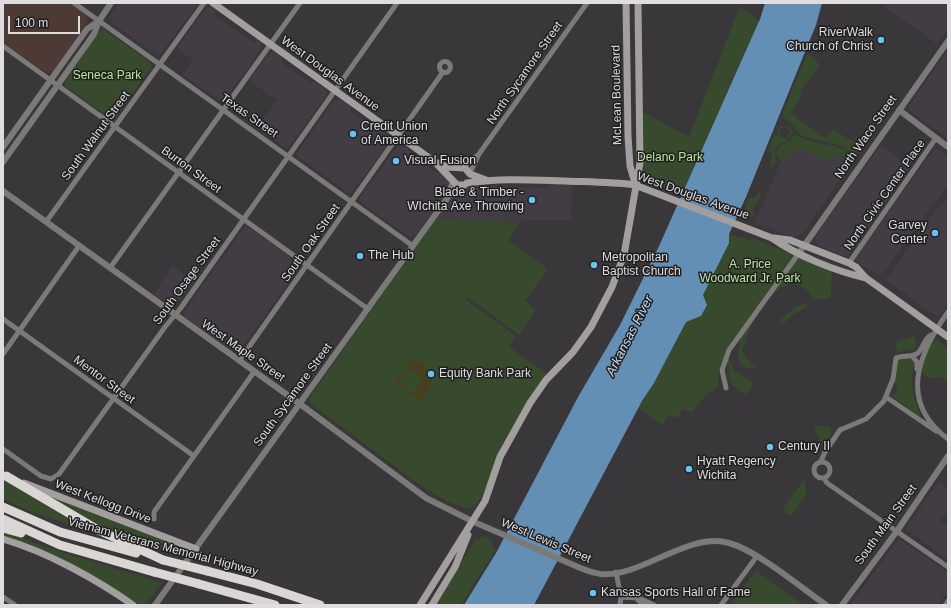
<!DOCTYPE html>
<style>
body{margin:0}
#map{position:relative;width:951px;height:608px;overflow:hidden;background:#39373a;font-family:Arial,sans-serif}
canvas{display:block}
.frame{position:absolute;inset:0;border:4px solid #dfdde0;pointer-events:none}
.scale{position:absolute;left:8px;top:16px;width:72px;height:18px;box-sizing:border-box;border:2px solid #dfdde0;border-top:0;padding-left:5px;font-size:12px;line-height:14px;white-space:nowrap;color:#dfdde0;-webkit-text-stroke:3px #201f20;paint-order:stroke}
</style>
<div id="map">
<canvas width="951" height="608"></canvas>
<div class="frame"></div>
<div class="scale">100 m</div>
</div>
<script>
const context = document.querySelector('canvas').getContext('2d');
context.lineJoin = 'round';
function fillPath(path, color) {
  context.fillStyle = color;
  context.fill(path, 'evenodd');
}
function trace(path, color, width, dash) {
  context.strokeStyle = color;
  context.lineWidth = width;
  context.lineCap = dash ? 'butt' : 'round';
  context.setLineDash(dash || []);
  context.stroke(path);
}
function label(font, color, halo, rows, align = 'center') {
  context.font = font + ' Arial,sans-serif';
  context.lineWidth = 3;
  context.setLineDash([]);
  context.textBaseline = 'middle';
  context.strokeStyle = halo;
  context.fillStyle = color;
  for (const [text, x, y, turn = 0] of rows) {
    context.save();
    context.translate(x, y);
    context.rotate((+turn || 0) * Math.PI / 180);
    context.textAlign = isNaN(turn) ? turn : align;
    if (halo) context.strokeText(text, 0, 0);
    context.fillText(text, 0, 0);
    context.restore();
  }
}
fillPath(new Path2D(`
 M119,3H199L159,56L111,23L109,18Z
 M880,3H948V29L937,44Z
 M210,7L215,9L216,16L254,43L257,40L260,42L262,46L245,73L222,102L182,75L193,60L177,48L205,9Z
 M948,50V138L910,111L909,106Z
 M273,52L281,57L282,63L310,83L315,82L326,89L327,92L325,98L287,149L257,128L277,100L249,81L268,54Z
 M335,99L341,100L349,105L351,111L373,127L377,126L391,137L389,144L350,194L296,155Z
 M399,144L408,148L409,153L437,173H439L440,170L449,181V188L435,209L416,234L411,238L359,201L360,197Z
 M795,145L848,155L854,160L804,231L801,234L793,237L755,223L784,154Z
 M880,146L911,167L849,255L844,256L819,246L815,240L817,234Z
 M935,148L948,156V184L882,275H879L858,263L856,260V257Z
 M488,183L491,186L549,188V185L553,183L572,186L571,220H522L520,223L436,219L451,197L462,188L473,184Z
 M948,197V304L939,316H936L886,280L932,215Z
 M245,226L248,227L301,265L238,353L234,352L184,316V314L185,310Z
 M173,266L194,282L174,307L153,294Z
 M939,481L948,488V510L940,521L948,527V560L906,529L907,526Z
 M899,539L948,572V590L938,605H850Z`), '#423c45');
fillPath(new Path2D(`
 M3,3H70L87,15L88,20L54,70L48,73L3,43Z`), '#4e3a34');
fillPath(new Path2D(`
 M740,6L759,21L684,191C669,188 656,191 644,180L643,112L689,137Z
 M103,29L151,63L152,66L116,118L113,120L67,87L64,83L99,31Z
 M807,54L815,58L820,66L802,89L799,100L791,114L825,138L833,129L850,140L864,143L856,154H854L841,146L802,136L796,131L795,127L783,117V112Z
 M789,125L793,132L789,140L788,137L790,132L788,129L783,127L779,130L780,137L786,138L787,141L777,146L775,152L776,161L770,167L772,154L768,151L775,135L778,137L777,131L780,126L789,127L791,134Z
 M795,134C809,146 846,142 853,158L841,157L826,160C810,155 798,139 784,161L779,159L776,153L778,147L791,140Z
 M760,189V199L752,210L756,217H749L746,212C748,207 745,203 748,199L756,197Z
 M436,219L520,223L508,240L548,269L525,301L536,310L519,335L468,297L466,300L516,336L509,347L547,374C516,412 501,462 477,504L469,509L448,502L423,487L312,405L308,400Z
 M729,234L751,240L752,238L832,271L831,296L830,298L813,300C810,293 805,287 798,285C779,279 761,308 753,322C748,331 746,342 742,351L751,363L758,367L749,369L740,365L738,355L740,342L733,338L719,369L718,387L706,395L692,412L683,409L677,418L669,415L662,425L638,408L654,383L686,322L701,316L707,305L703,295L729,243Z
 M806,303L808,304L807,307L792,315L784,323H781L780,320L794,308Z
 M914,336L917,345L915,349L897,352L896,342Z
 M936,339L948,348V383L943,377L929,378L921,371C924,359 927,348 936,339Z
 M910,357L914,362L912,376V389L921,418L891,395L892,393L895,395L898,387L895,383L898,360Z
 M728,358L734,370L754,383L746,395C734,387 727,381 729,366L726,365Z
 M816,425L829,427C834,434 826,441 822,447L817,446L819,438L814,428Z
 M804,479L807,494L791,516L782,510Z
 M3,480L95,533L34,513L3,499Z
 M46,495L180,546L185,551L182,556L132,541L105,529Z
 M3,531L52,549L162,583L145,605H138L124,595L3,536Z
 M487,536L493,541L492,547L496,549L461,605H435L476,539L479,540L482,537Z
 M756,571L799,602L803,604L730,605Z`), '#384a2e');
fillPath(new Path2D(`
 M413,360C435,364 437,389 420,400L395,383ZM411,369L423,377V380L415,392H412L401,384L400,381L408,370Z`), '#483f1f');
fillPath(new Path2D(`
 M765,3H822L816,25L746,197L729,234V243L703,295L707,305L701,316L686,322L654,383L642,401L534,605H464L496,553L578,397L620,325L660,244L760,19Z`), '#638fb5');
trace(new Path2D(`
 M74,3L413,246
 M3,46L368,309
 M439.5 67a5.5 5.5 0 1 1 11 0a5.5 5.5 0 1 1-11 0Z
 M462,167L478,155
 M470,173L479,154L587,3
 M46,222L204,3
 M849,263L936,138
 M110,268L300,3
 M948,312C918,354 898,402 948,439
 M3,319L194,456
 M3,354L79,246
 M912,356L917,362V369
 M239,361L443,72
 M726,388L722,370L729,350L799,253
 M886,397L936,431
 M3,449L41,476L51,479L59,474L165,327L180,309L397,3
 M821,461L825,452L840,430L866,419L884,401L893,379L896,358C903,355 911,358 918,353C924,347 924,339 931,335
 M814 470a8 8 0 1 1 16 0a8 8 0 1 1-16 0Z
 M824,478L827,483L948,567
 M154,519V512L254,372
 M616,572L621,597L620,605
 M3,597L15,605
 M621,597L639,598L654,605
 M637,599L644,605
 M721,605L757,556`), '#7c7a79', 5);
trace(new Path2D(`
 M899,110L948,147
 M3,147L87,29L99,21
 M3,162L94,34L99,21L111,3
 M3,191L300,404L426,498L474,522L578,567C585,570 593,573 601,574C641,578 688,531 729,543C758,551 800,587 826,605
 M448,197L453,181
 M799,253L948,41
 M155,605L448,197L463,185
 M842,605L897,531L948,456
 M946,605L948,602`), '#7c7a79', 6);
trace(new Path2D(`
 M213,3L435,162L447,167L465,168L470,174L486,180
 M626,3L628,136L630,166L635,183
 M435,162L457,185H464
 M467,183C500,178 532,180 565,181C589,182 612,182 635,185L772,238C798,256 835,271 866,278
 M774,238L790,240L849,263L856,267L866,278L948,337
 M24,483L196,549
 M3,539C47,552 96,579 133,605
 M420,605L485,501L500,457L530,403L546,380L573,352L591,327L612,287L624,255L640,163L638,3
 M432,605L455,567L468,535`), '#a29f9e', 7);
trace(new Path2D(`
 M6,476L96,529L163,560
 M3,507L60,532L136,553
 M3,519L60,545L154,572
 M3,528L21,533
 M207,571L257,584L320,605
 M199,584L275,605`), '#dad6d3', 9);
trace(new Path2D(`
 M163,560L207,571
 M154,572L199,584`), '#dad6d3', 9);
for (const [x, y, r, color] of [
 [881,40,4,"#67c4f0"],
 [353,134,4,"#67c4f0"],
 [396,161,4,"#67c4f0"],
 [532,200,4,"#67c4f0"],
 [935,233,4,"#67c4f0"],
 [360,256,4,"#67c4f0"],
 [594,265,4,"#67c4f0"],
 [431,374,4,"#67c4f0"],
 [770,447,4,"#67c4f0"],
 [689,469,4,"#67c4f0"],
 [593,593,4,"#67c4f0"]
]) {
  const dot = new Path2D();
  dot.arc(x, y, r, 0, 2 * Math.PI);
  context.fillStyle = color;
  context.fill(dot);
  trace(dot, '#201f20', 1.5);
}
label('12px', '#dfdde0', '#201f20', [
 ["RiverWalk",873,33,"right"],
 ["Church of Christ",873,47,"right"],
 ["Credit Union",361,127],
 ["of America",361,141],
 ["Visual Fusion",404,161],
 ["Blade & Timber -",524,193,"right"],
 ["WIchita Axe Throwing",524,207,"right"],
 ["Garvey",927,226,"right"],
 ["Center",927,240,"right"],
 ["The Hub",368,256],
 ["Metropolitan",602,258],
 ["Baptist Church",602,272],
 ["Equity Bank Park",439,374],
 ["Century II",778,447],
 ["Hyatt Regency",697,462],
 ["Wichita",697,476],
 ["Kansas Sports Hall of Fame",601,593]
], 'left');
label('12px', '#dfdde0', '#201f20', [
 ["North Sycamore Street",525,73,-55],
 ["West Douglas Avenue",330,74,36],
 ["McLean Boulevard",617,95,-91],
 ["Texas Street",249,116,35],
 ["South Walnut Street",96,136,-54],
 ["North Waco Street",866,137,-55],
 ["Burton Street",191,170,36],
 ["North Civic Center Place",885,195,-55],
 ["West Douglas Avenue",693,196,20],
 ["South Oak Street",311,243,-55],
 ["South Osage Street",187,281,-54],
 ["West Maple Street",243,351,35],
 ["Mentor Street",104,380,36],
 ["South Sycamore Street",293,395,-54],
 ["West Kellogg Drive",103,502,21],
 ["South Main Street",886,525,-54],
 ["West Lewis Street",546,541,23],
 ["Vietnam Veterans Memorial Highway",163,547,15]
]);
label('12px', '#bae69f', '#201f20', [
 ["Seneca Park",107,76],
 ["Delano Park",670,158],
 ["A. Price",750,265],
 ["Woodward Jr. Park",750,279]
]);
label('italic 13px', '#c4ddf4', '#201f20', [
 ["Arkansas River",630,336,-63]
]);
</script>
